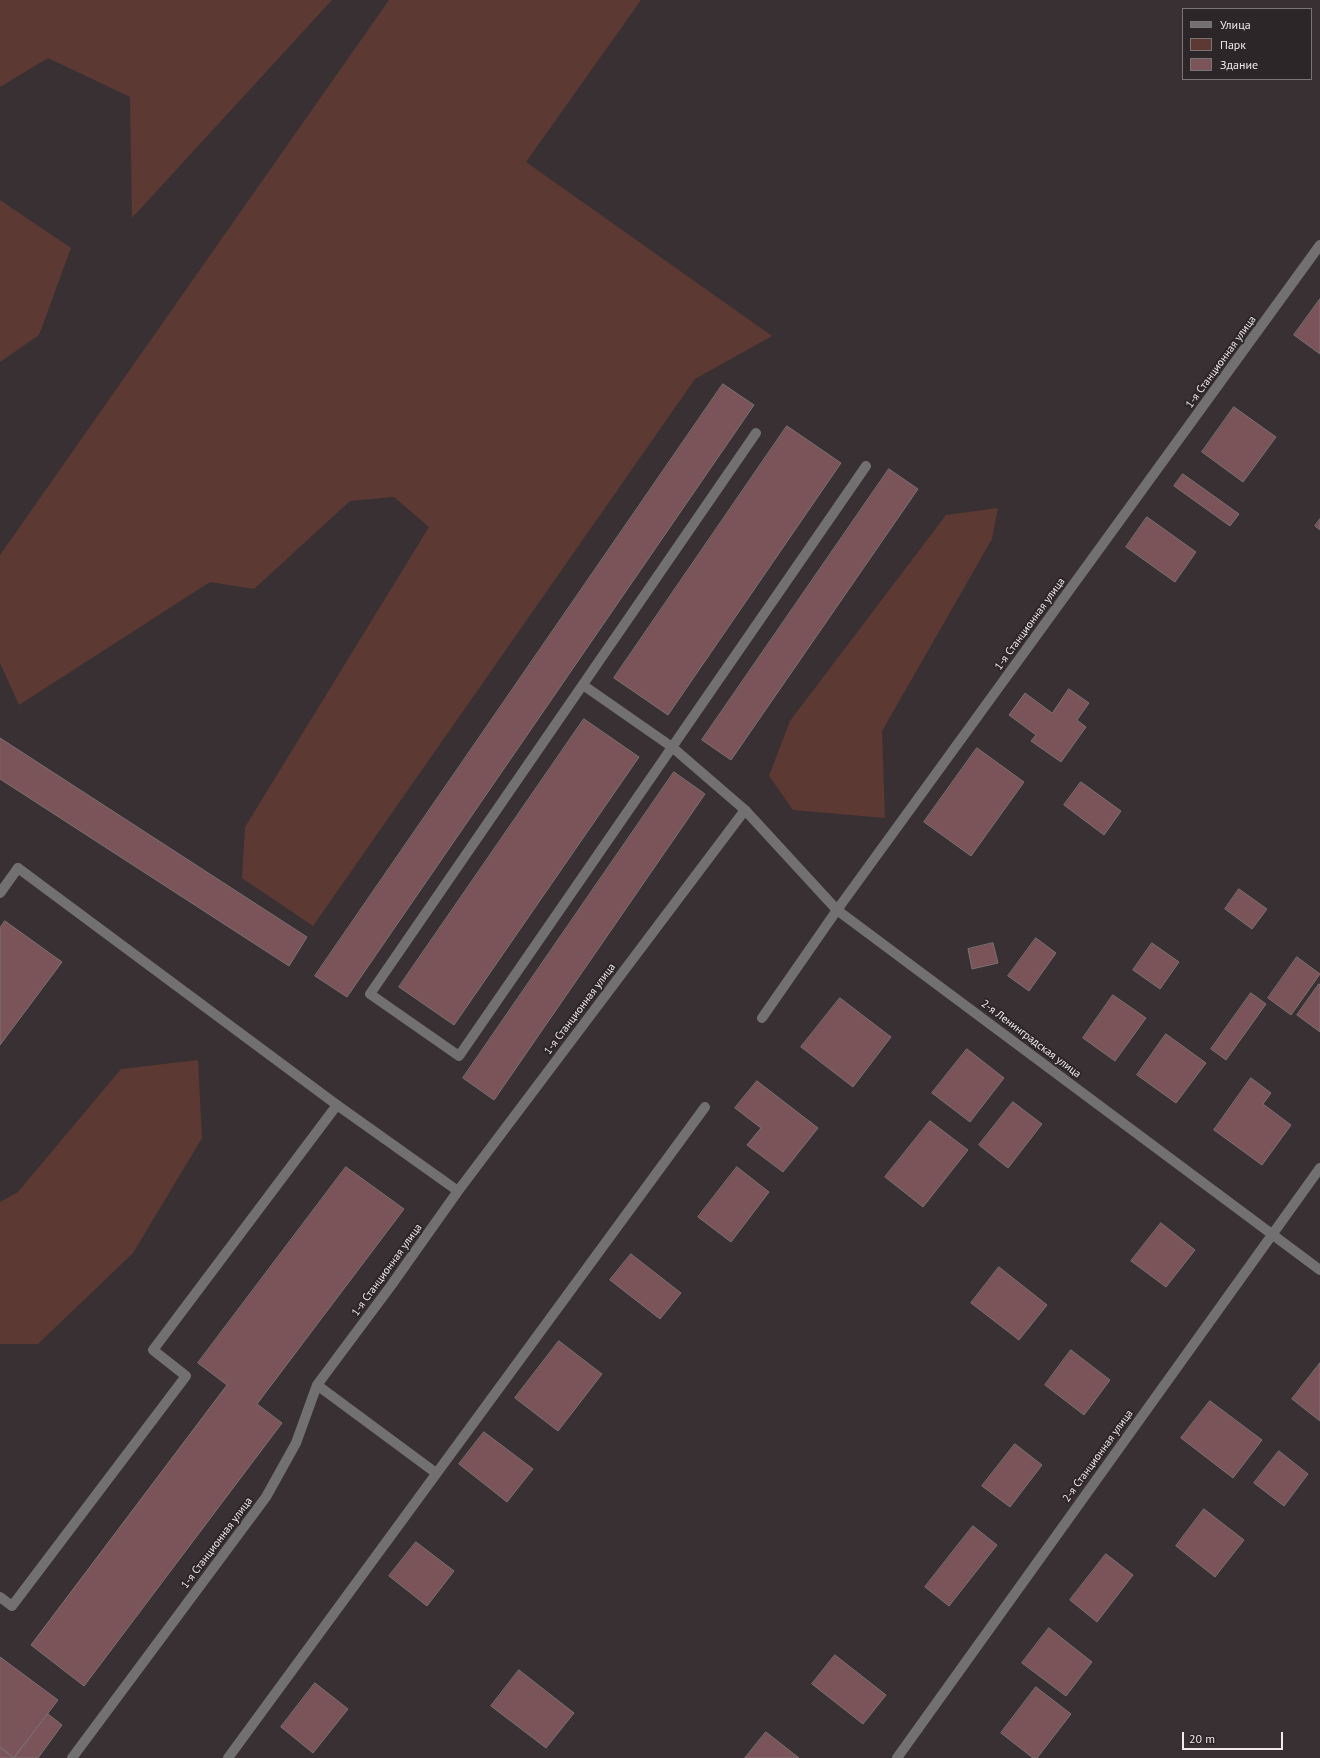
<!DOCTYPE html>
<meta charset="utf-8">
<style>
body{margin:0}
#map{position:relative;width:1320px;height:1758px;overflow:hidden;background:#383033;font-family:"PT Sans",sans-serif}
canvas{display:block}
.legend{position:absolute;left:1182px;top:8px;width:130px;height:72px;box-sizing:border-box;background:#2d2629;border:1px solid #7a7477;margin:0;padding:5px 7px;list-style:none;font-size:12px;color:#eee9eb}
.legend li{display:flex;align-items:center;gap:8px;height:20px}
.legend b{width:20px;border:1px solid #7a7477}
.scale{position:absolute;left:1182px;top:1732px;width:101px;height:18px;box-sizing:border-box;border:2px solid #eee9eb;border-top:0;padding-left:5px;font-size:12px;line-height:14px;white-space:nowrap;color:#eee9eb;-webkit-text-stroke:3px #2d2629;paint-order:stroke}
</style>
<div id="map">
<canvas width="1320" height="1758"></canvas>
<ul class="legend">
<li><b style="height:5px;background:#737072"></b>Улица</li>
<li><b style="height:11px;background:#5d3933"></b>Парк</li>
<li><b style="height:11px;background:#7a5458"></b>Здание</li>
</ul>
<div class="scale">20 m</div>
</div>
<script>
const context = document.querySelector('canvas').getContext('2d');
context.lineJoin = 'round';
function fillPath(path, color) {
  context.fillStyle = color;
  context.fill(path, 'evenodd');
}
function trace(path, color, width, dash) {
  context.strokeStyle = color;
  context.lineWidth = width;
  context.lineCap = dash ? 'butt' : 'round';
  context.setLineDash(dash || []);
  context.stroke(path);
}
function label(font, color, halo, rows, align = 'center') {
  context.font = font + ' "PT Sans",sans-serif';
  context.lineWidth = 4;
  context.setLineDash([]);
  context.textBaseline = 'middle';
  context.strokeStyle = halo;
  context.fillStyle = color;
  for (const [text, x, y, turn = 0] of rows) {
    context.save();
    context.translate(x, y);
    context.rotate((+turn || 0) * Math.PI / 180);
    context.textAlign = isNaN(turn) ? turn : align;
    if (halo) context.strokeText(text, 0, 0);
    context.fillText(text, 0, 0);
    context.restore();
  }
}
fillPath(new Path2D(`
 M0,0H332L132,218L130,97L48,58L0,87Z
 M389,0H641L526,162L772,336L695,379L313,926L242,878L245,827L429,527L394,497L350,501L254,589L210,582L19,705L0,663V555Z
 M0,200L71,248L39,335L0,362Z
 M998,508L992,539L882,731L885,818L793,810L769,776L790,721L946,515Z
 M198,1060L202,1138L133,1253L38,1344H0V1202L18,1192L121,1069Z`), '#5d3933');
const building = new Path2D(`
 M1320,299V354L1294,335Z
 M723,384L754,405L347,997L315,976Z
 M1234,407L1276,437L1243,482L1202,452Z
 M787,426L841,463L668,715L614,678Z
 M889,469L918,489L731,760L702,740Z
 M1183,474L1239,514L1230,526L1174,486Z
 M1147,517L1196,552L1175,582L1126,547Z
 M1320,519V530L1315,526Z
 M1069,689L1089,703L1077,720L1086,727L1061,762L1031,741L1036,735L1009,715L1025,693L1052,713Z
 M584,719L639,757L454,1025L399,987Z
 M0,738L307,937L289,966L0,779Z
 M977,748L1024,782L971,856L924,822Z
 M674,772L705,794L494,1100L463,1078Z
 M1081,782L1121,811L1104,835L1064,805Z
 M1239,889L1267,909L1252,929L1225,909Z
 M5,921L62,962L0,1045V928Z
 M1036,938L1056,953L1029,991L1008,976Z
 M993,943L998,963L972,969L968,949Z
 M1152,943L1179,962L1160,989L1133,970Z
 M1297,957L1320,974L1291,1015L1268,998Z
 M1319,984L1320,985V1032L1297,1015Z
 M1251,993L1266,1004L1226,1060L1211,1049Z
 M1113,995L1146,1018L1115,1061L1083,1038Z
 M840,998L891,1037L853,1087L801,1047Z
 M1166,1034L1206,1063L1176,1103L1137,1075Z
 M967,1049L1004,1078L970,1122L932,1093Z
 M1251,1078L1271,1093L1263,1104L1291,1125L1262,1165L1214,1130Z
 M757,1081L818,1128L783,1172L747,1145L761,1128L735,1108Z
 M1013,1102L1042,1124L1008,1168L979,1145Z
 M930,1121L968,1150L923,1207L885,1177Z
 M346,1167L404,1209L257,1404L282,1423L84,1686L31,1645L227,1385L198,1363Z
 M737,1167L769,1192L731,1242L698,1217Z
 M1161,1223L1195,1250L1166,1287L1131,1261Z
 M631,1254L681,1293L660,1319L610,1280Z
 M999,1267L1047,1305L1019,1340L971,1303Z
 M559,1341L602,1374L558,1431L515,1398Z
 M1071,1350L1110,1380L1084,1415L1045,1385Z
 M1320,1363V1421L1292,1399Z
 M1210,1401L1262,1440L1233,1478L1181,1438Z
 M484,1432L533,1469L507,1502L459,1464Z
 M1015,1444L1042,1465L1010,1507L982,1486Z
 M1279,1451L1308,1474L1284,1506L1254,1483Z
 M1204,1509L1244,1540L1215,1577L1176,1546Z
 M973,1526L997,1545L949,1606L925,1587Z
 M416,1542L454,1571L427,1606L389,1576Z
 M1106,1554L1133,1575L1097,1622L1070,1600Z
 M1049,1628L1092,1662L1066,1696L1022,1663Z
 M835,1655L886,1695L863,1724L812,1684Z
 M0,1657L58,1700L14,1758L0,1747Z
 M519,1670L574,1713L546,1748L491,1706Z
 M315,1683L348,1709L313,1753L281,1727Z
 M1036,1687L1071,1714L1037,1758H1033L1001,1733Z
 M48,1714L62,1725L38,1758H14Z
 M766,1732L799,1758H745Z
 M0,1747L14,1758H0Z`);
fillPath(building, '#7a5458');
trace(building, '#7b7172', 1);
trace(new Path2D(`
 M756,433L370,994L459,1056L866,466
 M583,685L672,747L745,810
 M0,893L18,868
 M0,1597L12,1606L186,1376L153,1350L337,1105`), '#737072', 10);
trace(new Path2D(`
 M18,868L337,1105L458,1191
 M762,1018L837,910L1320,245
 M317,1385L436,1473
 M72,1758L266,1497L296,1443L317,1385L390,1287L458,1191L745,810L837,910L1320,1270
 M228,1758L705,1107
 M897,1758L1320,1168`), '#737072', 10);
label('11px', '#eee9eb', '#2d2629', [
 ["1-я Станционная улица",1221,362,-54],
 ["1-я Станционная улица",1030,624,-54],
 ["1-я Станционная улица",580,1009,-53],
 ["2-я Ленинградская улица",1031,1039,37],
 ["1-я Станционная улица",387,1270,-54],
 ["2-я Станционная улица",1098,1456,-54],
 ["1-я Станционная улица",217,1543,-53]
]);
</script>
